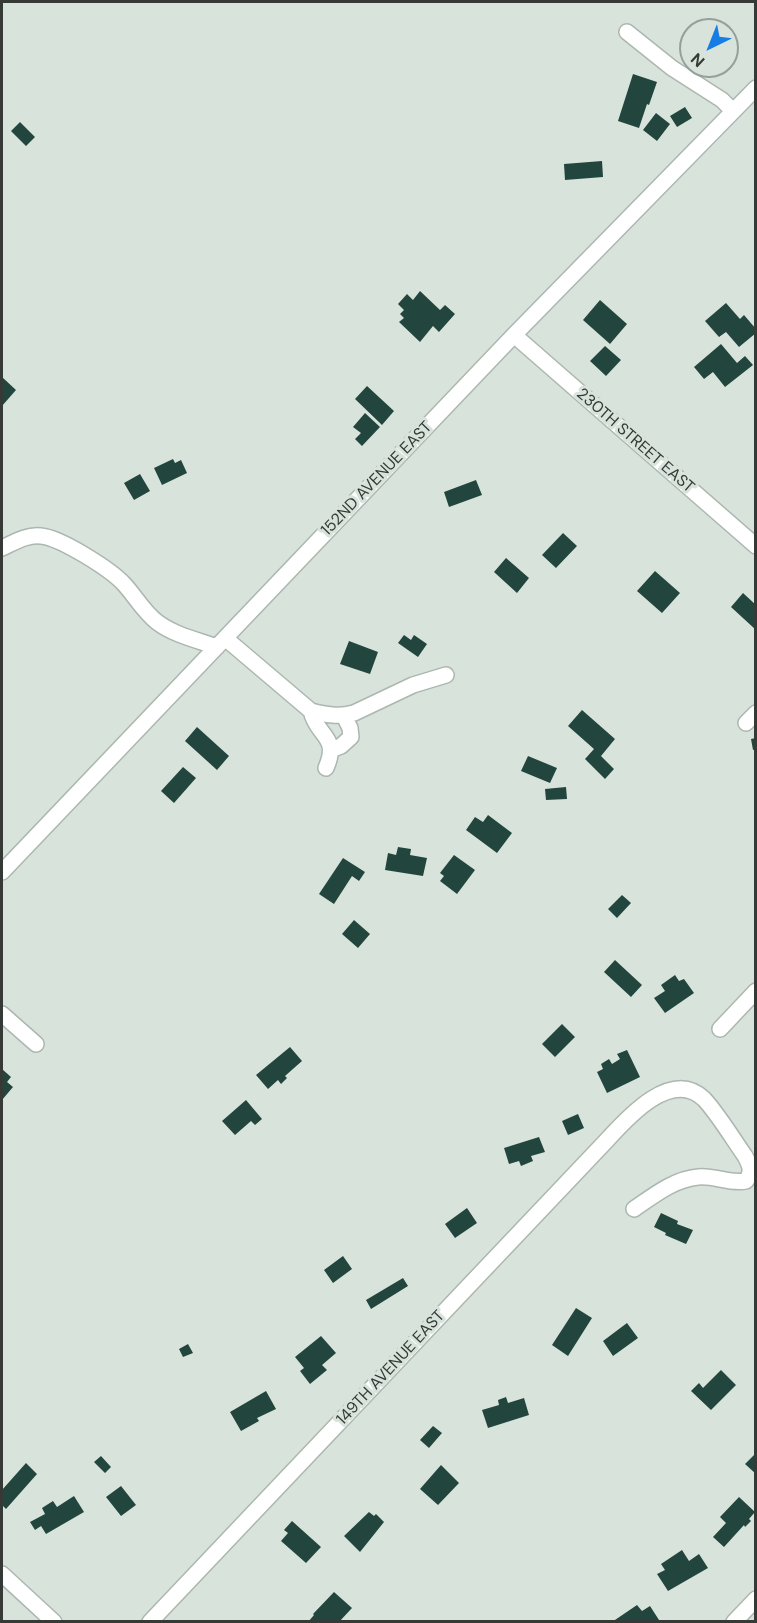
<!DOCTYPE html>
<style>
body{margin:0}
#map{position:relative;width:757px;height:1623px;overflow:hidden;background:#d8e3dc;font-family:"DM Sans",sans-serif}
canvas{display:block}
.frame{position:absolute;inset:0;border:3px solid #353a36;pointer-events:none}
.north{position:absolute;left:679px;top:18px;width:60px;height:60px;box-sizing:border-box;background:#d8e3dc;border:2px solid #979f9a;border-radius:50%;rotate:223deg;font-size:16px;font-weight:700;line-height:24px;text-align:center;color:#353a36}
.north::after{content:'';display:block;margin:auto;width:21px;height:27px;background:#177de5;clip-path:polygon(50% 0,100% 100%,50% 72%,0 100%)}
</style>
<div id="map">
<canvas width="757" height="1623"></canvas>
<div class="frame"></div>
<div class="north">N</div>
</div>
<script>
const context = document.querySelector('canvas').getContext('2d');
context.lineJoin = 'round';
function fillPath(path, color) {
  context.fillStyle = color;
  context.fill(path, 'evenodd');
}
function trace(path, color, width, dash) {
  context.strokeStyle = color;
  context.lineWidth = width;
  context.lineCap = dash ? 'butt' : 'round';
  context.setLineDash(dash || []);
  context.stroke(path);
}
function label(font, color, halo, rows, align = 'center') {
  context.font = font + ' "DM Sans",sans-serif';
  context.lineWidth = 6;
  context.setLineDash([]);
  context.textBaseline = 'middle';
  context.strokeStyle = halo;
  context.fillStyle = color;
  for (const [text, x, y, turn = 0] of rows) {
    context.save();
    context.translate(x, y);
    context.rotate((+turn || 0) * Math.PI / 180);
    context.textAlign = isNaN(turn) ? turn : align;
    if (halo) context.strokeText(text, 0, 0);
    context.fillText(text, 0, 0);
    context.restore();
  }
}
fillPath(new Path2D(`
 M633,74L657,82L649,105L647,104L639,128L618,121Z
 M685,107L692,118L677,127L670,116Z
 M656,113L670,124L657,141L643,130Z
 M20,122L35,137L26,146L11,131Z
 M602,161L603,177L565,180L564,164Z
 M420,291L440,310L445,305L455,314L439,332L433,326L420,342L399,322L404,318L400,314L404,310L398,304L407,294L413,300Z
 M600,300L627,324L610,344L583,320Z
 M726,303L740,319L744,315L756,329V333L739,347L726,332L719,337L705,321Z
 M721,344L737,363L745,356L753,365L725,387L713,372L704,379L694,367Z
 M605,346L621,360L606,376L590,361Z
 M2,377L16,390L2,406Z
 M367,386L394,411L382,425L355,399Z
 M365,413L380,427L362,446L355,439L361,433L353,427Z
 M173,459L175,463L181,460L187,473L162,485L154,468Z
 M140,474L150,491L134,500L124,483Z
 M476,480L482,495L449,507L444,492Z
 M563,533L577,546L556,568L542,555Z
 M506,558L529,578L517,593L494,572Z
 M655,571L680,593L662,613L637,591Z
 M743,593L756,605V630L731,607Z
 M404,635L411,640L414,635L427,644L418,657L398,643Z
 M349,641L378,652L370,674L340,664Z
 M582,710L615,739L601,756L614,769L605,779L585,759L594,749L568,726Z
 M197,727L229,756L217,770L185,741Z
 M756,738V749L753,750L751,739Z
 M528,756L557,768L550,783L521,771Z
 M183,767L196,778L174,803L161,791Z
 M566,787L567,799L546,800L545,789Z
 M488,815L512,833L497,853L466,830L475,817L483,822Z
 M398,847L411,849L410,855L427,858L423,876L385,870L388,853L396,855Z
 M454,855L475,870L457,894L440,881L444,876L440,873Z
 M343,858L365,872L359,881L352,876L334,904L319,894Z
 M622,895L631,903L617,918L608,909Z
 M354,920L370,934L358,948L342,934Z
 M615,960L642,985L631,997L604,972Z
 M675,975L679,981L684,979L694,993L665,1013L654,998L665,991L661,985Z
 M562,1024L575,1037L555,1057L542,1044Z
 M290,1047L302,1061L285,1076L287,1078L281,1084L278,1080L268,1089L256,1075Z
 M627,1050L640,1077L607,1093L597,1072L603,1069L601,1064L609,1059L612,1064L620,1059L617,1054Z
 M2,1069L11,1077L7,1082L13,1087L2,1100Z
 M246,1100L262,1119L255,1125L251,1121L235,1135L222,1121Z
 M578,1114L584,1128L568,1135L562,1121Z
 M539,1137L545,1152L531,1156L533,1161L521,1166L519,1161L509,1164L504,1148Z
 M467,1208L477,1223L455,1238L445,1224Z
 M661,1213L678,1221L677,1224L693,1230L686,1244L665,1235L666,1233L654,1227Z
 M343,1256L352,1269L333,1283L324,1270Z
 M403,1278L408,1286L371,1309L366,1300Z
 M576,1308L592,1318L568,1356L552,1345Z
 M627,1323L638,1338L613,1356L603,1341Z
 M321,1336L336,1353L322,1365L327,1370L310,1384L300,1371L304,1368L295,1357Z
 M188,1344L193,1353L183,1357L179,1349Z
 M721,1370L736,1385L711,1410L691,1391L699,1383L703,1388Z
 M266,1391L276,1409L257,1418L259,1421L241,1431L230,1412Z
 M506,1397L508,1403L524,1398L529,1415L488,1428L482,1410L499,1405L498,1400Z
 M433,1426L442,1433L429,1448L420,1440Z
 M756,1453V1474L745,1464Z
 M101,1456L111,1467L105,1473L94,1462Z
 M26,1463L37,1474L6,1509L2,1505V1490Z
 M441,1465L459,1483L438,1505L420,1489Z
 M121,1486L136,1505L121,1516L106,1497Z
 M74,1496L84,1512L46,1534L41,1526L35,1530L30,1522L45,1514L42,1508L53,1501L57,1507Z
 M739,1497L755,1512L749,1519L751,1521L745,1527L744,1525L724,1547L713,1537L726,1523L720,1517Z
 M369,1512L374,1516L376,1514L384,1522L360,1552L344,1536Z
 M292,1521L321,1547L306,1563L281,1541L288,1533L284,1530Z
 M682,1550L689,1561L699,1554L708,1568L668,1591L657,1574L665,1570L661,1564Z
 M334,1592L352,1608L339,1622H308L314,1615L313,1614Z
 M637,1605L642,1611L650,1606L659,1620L657,1622H612Z`), '#22463d');
const minor = new Path2D(`
 M627,32L672,68L722,100L733,111
 M514,335L756,546
 M2,548C13,543 27,534 41,536C61,538 110,569 124,584C135,596 144,612 157,622C174,635 197,640 217,647
 M225,638L311,711C326,715 339,717 354,713L413,685L446,675
 M311,711C317,737 340,736 326,768
 M746,723L756,713
 M331,750L341,746L351,737L350,728L344,716
 M2,872L514,335L756,88
 M2,1014L36,1044
 M720,1029L756,991
 M2,1574L54,1622
 M150,1622L608,1139C628,1117 672,1068 704,1099C718,1114 733,1139 745,1156C750,1165 753,1172 746,1181C729,1184 714,1175 698,1177C674,1179 653,1196 634,1209
 M734,1622L756,1599`);
trace(minor, '#acb7af', 18);
trace(minor, '#fff', 15);
label('16px', '#353a36', '#d8e3dc', [
 ["230TH STREET EAST",635,441,41],
 ["152ND AVENUE EAST",377,479,-46],
 ["149TH AVENUE EAST",391,1368,-47]
]);
</script>
